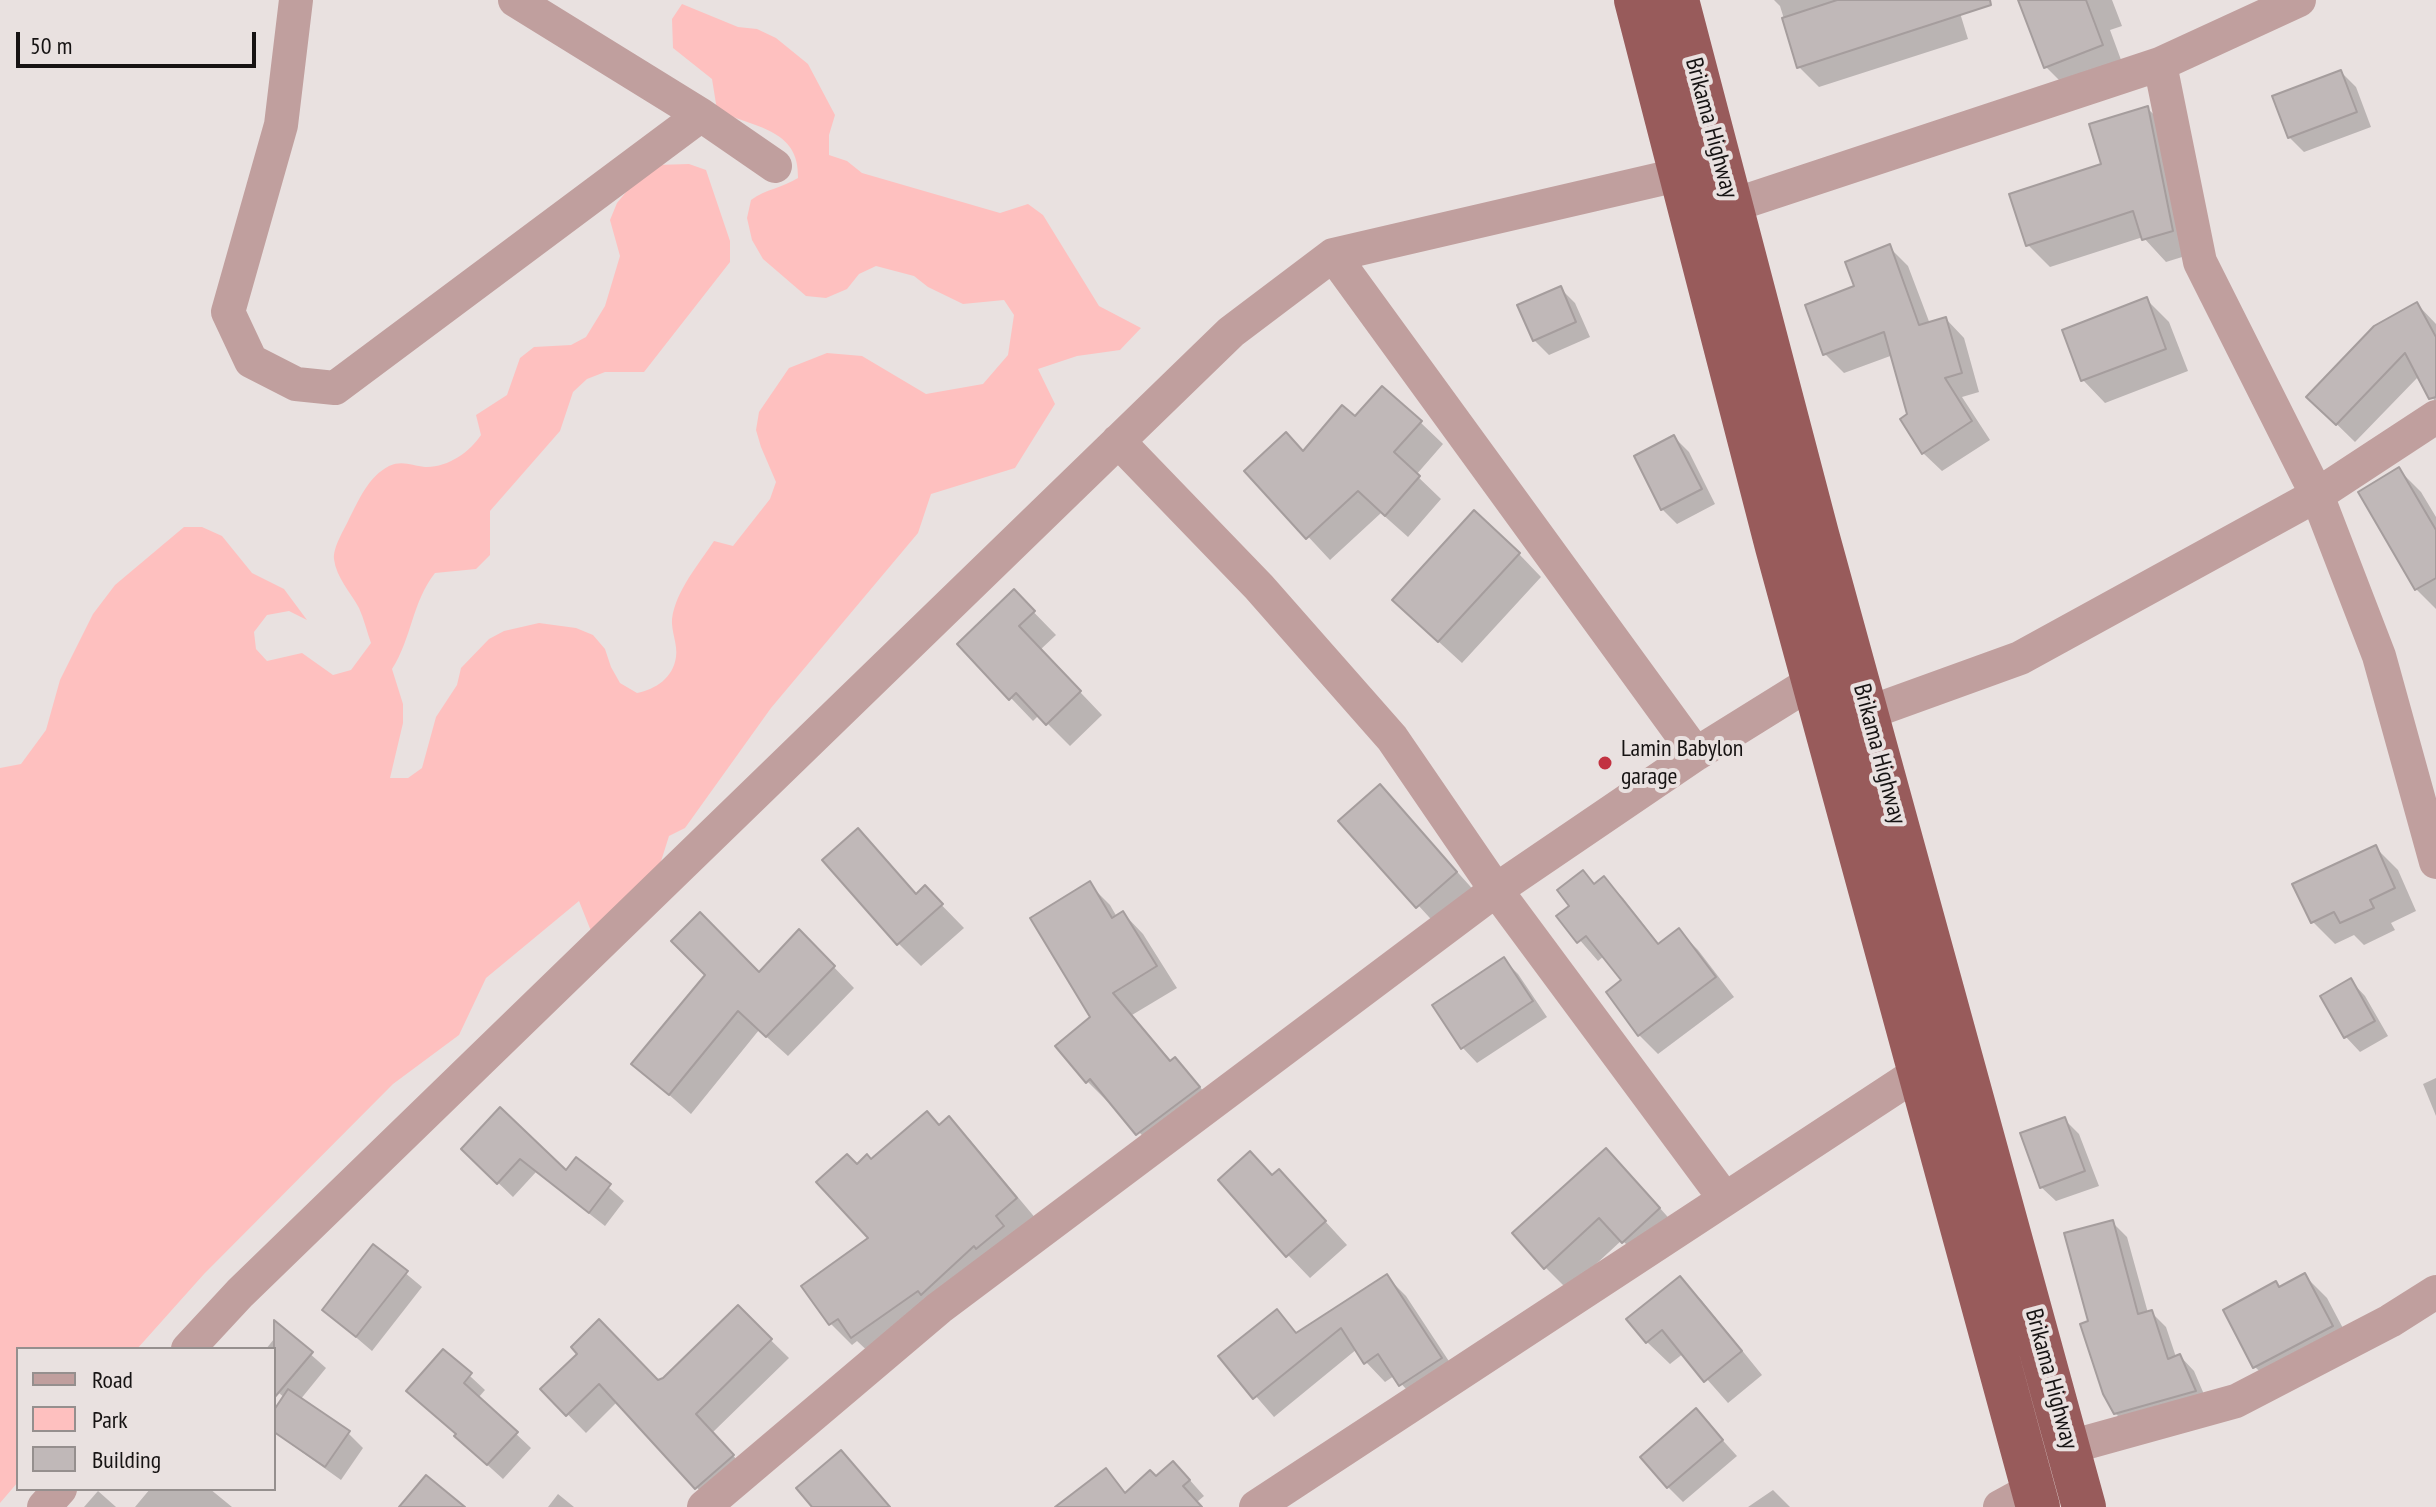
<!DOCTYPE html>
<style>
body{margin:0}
#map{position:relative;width:2436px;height:1507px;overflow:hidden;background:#e9e1e0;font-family:"PT Sans Narrow",sans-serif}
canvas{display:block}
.legend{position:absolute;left:16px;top:1347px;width:260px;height:144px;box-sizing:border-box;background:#e9e1e0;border:2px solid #958f8e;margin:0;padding:10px 14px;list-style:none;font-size:24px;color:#161313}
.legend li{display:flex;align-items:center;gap:16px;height:40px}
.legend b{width:40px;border:2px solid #958f8e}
.scale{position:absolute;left:16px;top:32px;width:240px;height:36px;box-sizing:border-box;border:4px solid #161313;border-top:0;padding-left:10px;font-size:24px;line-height:28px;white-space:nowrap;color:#161313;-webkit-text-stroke:6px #e9e1e0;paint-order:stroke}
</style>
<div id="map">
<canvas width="2436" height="1507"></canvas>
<ul class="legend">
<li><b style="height:10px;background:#c09f9e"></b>Road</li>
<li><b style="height:22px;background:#fec0bf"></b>Park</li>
<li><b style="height:22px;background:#c0b8b8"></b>Building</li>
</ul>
<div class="scale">50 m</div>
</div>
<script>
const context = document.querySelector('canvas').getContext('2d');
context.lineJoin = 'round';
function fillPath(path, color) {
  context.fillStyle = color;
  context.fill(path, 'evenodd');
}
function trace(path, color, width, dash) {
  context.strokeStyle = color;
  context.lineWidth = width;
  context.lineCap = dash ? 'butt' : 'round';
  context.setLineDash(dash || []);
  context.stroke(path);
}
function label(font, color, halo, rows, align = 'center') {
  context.font = font + ' "PT Sans Narrow",sans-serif';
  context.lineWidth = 8;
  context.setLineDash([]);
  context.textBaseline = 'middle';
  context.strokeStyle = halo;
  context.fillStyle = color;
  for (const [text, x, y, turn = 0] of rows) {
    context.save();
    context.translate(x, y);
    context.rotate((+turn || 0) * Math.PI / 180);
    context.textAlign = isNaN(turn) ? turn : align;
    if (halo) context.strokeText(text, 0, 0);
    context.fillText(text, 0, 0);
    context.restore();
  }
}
fillPath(new Path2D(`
 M682,4L738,27L757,29L776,38L808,64L835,115L829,135V155L847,161L862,173L1000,213L1028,204L1043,215L1099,306L1141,328L1120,350L1077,356L1038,369L1055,404L1015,468L931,494L918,533L771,708L685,828L669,836L657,874L591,931L579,901L486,978L459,1035L393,1084L204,1274L137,1349H18V1482L0,1503V768L21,764L46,730L60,680L93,614L115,585L184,527H202L222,536L252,573L284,589L307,620L289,611L267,615L254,632L256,649L267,661L302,653L333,675L351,670L371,643C367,632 364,619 359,608C351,593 336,577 334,559C333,547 344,530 349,519C359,500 368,477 389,466C403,460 412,466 425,467C447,468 470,452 481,435L476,415L507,395L520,358L534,347L571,345L586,337L605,306L620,256L610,220L617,203L640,175L656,165L689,164L706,170L730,241V262L644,372H605L587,379L573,392L560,431L490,511V555L476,569L435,573C412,602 412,638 392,669L403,704V723L390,778H408L422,768L436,717L457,685L461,668L489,639L504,631L539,623L576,628L593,635L605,649L611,667L620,683L637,693C656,689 673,678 676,657C678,645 671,631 672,619C676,590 699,564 714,541L733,546L770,499L776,482L761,447L756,430L759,412L789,368L827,353L862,356L926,394L983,384L1008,355L1014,315L1004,300L963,304L928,287L914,276L876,266L859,274L847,289L826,298L806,296L763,259L752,240L747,218L751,200C766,189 782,188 798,178C800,128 753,128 717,110L712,79L673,48L672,19Z`), '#fec0bf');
fillPath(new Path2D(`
 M1774,0H1956L1968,39L1819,87L1799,67L1780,6Z
 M2020,0H2112L2122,26L2110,30L2124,68L2068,89L2045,66Z
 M2341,72L2356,87L2371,127L2304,152L2289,137Z
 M2147,108L2170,130L2195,253L2166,262L2143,237L2050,267L2028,245L2104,166Z
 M1889,247L1908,266L1930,324L1946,319L1964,338L1979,392L1962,397L1990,440L1942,471L1923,453L1909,415L1893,355L1844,373L1825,354L1856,288Z
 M1560,288L1575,303L1590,337L1549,355L1534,340Z
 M2147,300L2169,322L2188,371L2105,403L2083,380Z
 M2417,304L2436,324V403L2419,376L2355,442L2309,397Z
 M1420,422L1443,444L1416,475L1441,499L1408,537L1381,513L1330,560L1247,471L1304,453Z
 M1674,437L1689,452L1715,504L1677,524L1662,509Z
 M2399,470L2421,492L2436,517V609L2416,589L2360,493Z
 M1519,554L1541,577L1462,663L1417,622Z
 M1014,592L1056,635L1040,650L1102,715L1070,746L1039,715L1033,721L1011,698Z
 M1380,786L1478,895L1440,929L1341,821Z
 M2375,847L2398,870L2416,911L2391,923L2395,930L2364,945L2354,935L2335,944L2312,921Z
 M880,853L917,895L925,888L964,928L921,966L898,943Z
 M1582,872L1596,886L1604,879L1623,898L1660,945L1679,931L1698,950L1734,997L1658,1054L1639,1035L1624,981L1604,956L1598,961L1559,916L1572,906Z
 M1089,884L1110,905L1117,917L1123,913L1143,934L1177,988L1132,1015L1172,1062L1175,1060L1220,1109L1159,1154L1110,1100L1108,1102L1087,1081L1092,1018Z
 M800,932L854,988L788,1056L759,1030L691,1114L634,1064L708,975H760Z
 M1503,959L1518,974L1547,1017L1477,1063L1463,1048L1434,1006Z
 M2351,981L2365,996L2388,1036L2360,1052L2346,1037L2323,997Z
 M2436,1078V1116L2423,1084Z
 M500,1110L567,1173L577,1160L624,1201L605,1226L536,1172L513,1197L463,1149Z
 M949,1119L970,1140L1037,1220L874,1357L857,1341L852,1345L830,1323L871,1238L857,1166L940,1127Z
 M2064,1119L2079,1134L2099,1186L2056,1201L2041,1187Z
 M1279,1171L1347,1245L1310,1278L1288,1255L1273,1177Z
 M1629,1173L1681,1232L1646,1264L1622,1240L1568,1290L1545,1267Z
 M2112,1222L2127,1237L2148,1313L2151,1312L2166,1327L2176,1357L2180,1356L2194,1371L2209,1406L2130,1428L2115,1413Z
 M374,1247L422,1287L372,1351L324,1310Z
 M1386,1276L1406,1296L1460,1378L1420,1404L1394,1376L1385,1382L1366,1362L1357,1349L1274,1417L1221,1356L1276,1311L1298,1334Z
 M2305,1276L2327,1298L2354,1349L2278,1389L2255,1367L2280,1289Z
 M1680,1279L1702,1301L1762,1375L1728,1403L1684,1353L1670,1364L1647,1342Z
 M738,1308L789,1358L712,1433L751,1475L714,1506L617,1402L586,1433L543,1389L579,1354L658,1383L664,1380Z
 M282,1329L326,1368L300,1400L348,1433L363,1448L341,1480L274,1432V1413L285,1398L274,1389V1349H266Z
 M443,1351L485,1390L478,1398L531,1448L503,1479L471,1450Z
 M1696,1411L1737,1456L1683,1502L1668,1487Z
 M1106,1471L1127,1494L1188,1478L1204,1496L1197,1502L1201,1507H1085Z
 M150,1489H210L232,1507H135Z
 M1773,1490L1790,1507H1748Z
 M98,1491L116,1507H84Z
 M558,1494L574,1507H548Z`), '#0003');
const building = new Path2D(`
 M1837,0H1990L1991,5L1797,68L1782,18Z
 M2018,0H2086L2103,45L2044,68Z
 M2341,70L2357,112L2288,138L2272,96Z
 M2148,106L2173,231L2142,240L2133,211L2026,246L2009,194L2101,164L2089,124Z
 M1890,244L1919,325L1946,317L1962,373L1945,378L1972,421L1922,454L1900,419L1907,414L1884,332L1823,355L1805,305L1854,286L1845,262Z
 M1561,286L1576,322L1533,341L1517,305Z
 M2147,297L2166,349L2081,381L2062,330Z
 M2417,302L2436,337V397L2429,399L2405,353L2336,425L2306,397L2374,326Z
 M1382,386L1422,421L1394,452L1420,476L1385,516L1358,491L1306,539L1244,471L1286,432L1303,451L1342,405L1355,416Z
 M1674,435L1702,489L1661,510L1634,456Z
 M2399,467L2436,530V578L2415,590L2358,492Z
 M1474,510L1520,553L1438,642L1392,600Z
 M1014,589L1035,611L1019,626L1081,691L1046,725L1016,693L1009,700L957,644Z
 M1380,784L1457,872L1416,908L1338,821Z
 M858,828L916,894L925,885L943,904L897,945L822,860Z
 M2376,845L2395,888L2370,900L2374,908L2340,923L2334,912L2311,923L2292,884Z
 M1583,870L1594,884L1604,876L1658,944L1679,928L1716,977L1638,1036L1606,992L1621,980L1586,936L1577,943L1556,916L1569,906L1557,890Z
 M1090,881L1112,918L1123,911L1157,966L1113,993L1170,1061L1175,1057L1200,1087L1136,1135L1090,1079L1086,1083L1055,1046L1090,1017L1030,918Z
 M700,912L759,972L799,929L835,966L766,1037L738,1011L669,1095L631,1064L705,975L671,941Z
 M1504,957L1533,1001L1461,1049L1432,1005Z
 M2351,978L2375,1021L2344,1038L2320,996Z
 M500,1107L566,1170L576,1157L611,1184L589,1213L520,1159L497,1184L461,1149Z
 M927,1111L939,1125L949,1116L1017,1198L996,1216L1004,1226L976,1249L974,1246L921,1295L918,1291L851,1338L838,1319L829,1325L801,1286L868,1238L816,1182L847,1154L857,1164L867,1154L871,1159Z
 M2065,1117L2085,1171L2040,1188L2020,1133Z
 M1606,1148L1660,1208L1622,1243L1599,1218L1544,1269L1512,1233Z
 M1250,1151L1272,1175L1279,1169L1326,1221L1286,1257L1218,1180Z
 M2113,1220L2138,1314L2152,1310L2168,1359L2180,1354L2196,1391L2114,1414L2103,1394L2080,1324L2088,1321L2064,1233Z
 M373,1244L408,1271L356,1337L322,1310Z
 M2305,1273L2333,1326L2253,1368L2223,1310L2276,1281L2279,1287Z
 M1387,1274L1442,1358L1399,1386L1378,1354L1364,1364L1341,1328L1253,1399L1218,1356L1277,1309L1296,1333Z
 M1680,1276L1742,1351L1704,1382L1662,1330L1646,1343L1626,1319Z
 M738,1305L772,1339L696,1414L734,1455L695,1489L599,1384L566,1416L540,1389L577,1354L571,1347L599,1319L658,1380L663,1378Z
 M274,1320L313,1352L274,1398Z
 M443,1349L472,1373L464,1383L518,1432L487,1465L454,1436L456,1434L406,1391Z
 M288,1389L350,1431L325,1467L274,1432V1410Z
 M1696,1408L1723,1440L1667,1488L1640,1457Z
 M841,1450L890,1507H812L796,1488Z
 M1173,1461L1190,1480L1183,1486L1202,1507H1055L1106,1468L1125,1493L1150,1470L1156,1476Z
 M426,1475L465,1507H399Z`);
fillPath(building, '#c0b8b8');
trace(building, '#a59d9d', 2);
trace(new Path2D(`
 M296,0L281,125L228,312L251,361L296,384L335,388L701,115
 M515,0L701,115L775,166
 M2160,64L2200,262L2317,495L2379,656L2436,862
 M1731,206L2160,64L2299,0
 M1333,255L1696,754
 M1118,441L1259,587L1392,738L1496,890L1725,1199
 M1868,713L2020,658L2317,495L2436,417
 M188,1349L240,1293L1231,332L1333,255L1682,174
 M2070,1447L2236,1401L2390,1321L2436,1292
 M44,1507L60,1489
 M704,1507L939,1308L1496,890L1696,754L1831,670
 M1256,1507L1919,1072
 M2000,1507L2033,1489`), '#c09f9e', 34);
trace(new Path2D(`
 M1636,0L1777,547L2038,1507
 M1677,0L1817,534L2084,1507`), '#985b5b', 44);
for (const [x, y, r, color] of [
 [1605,763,8,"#c23241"]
]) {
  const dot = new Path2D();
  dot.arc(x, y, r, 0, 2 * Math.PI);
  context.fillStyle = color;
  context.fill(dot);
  trace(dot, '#e9e1e0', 3);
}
label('24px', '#161313', '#e9e1e0', [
 ["Brikama Highway",1711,128,75],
 ["Brikama Highway",1879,754,75],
 ["Brikama Highway",2051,1379,75]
]);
label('24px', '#161313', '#e9e1e0', [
 ["Lamin Babylon",1621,749],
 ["garage",1621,777]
], 'left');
</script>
